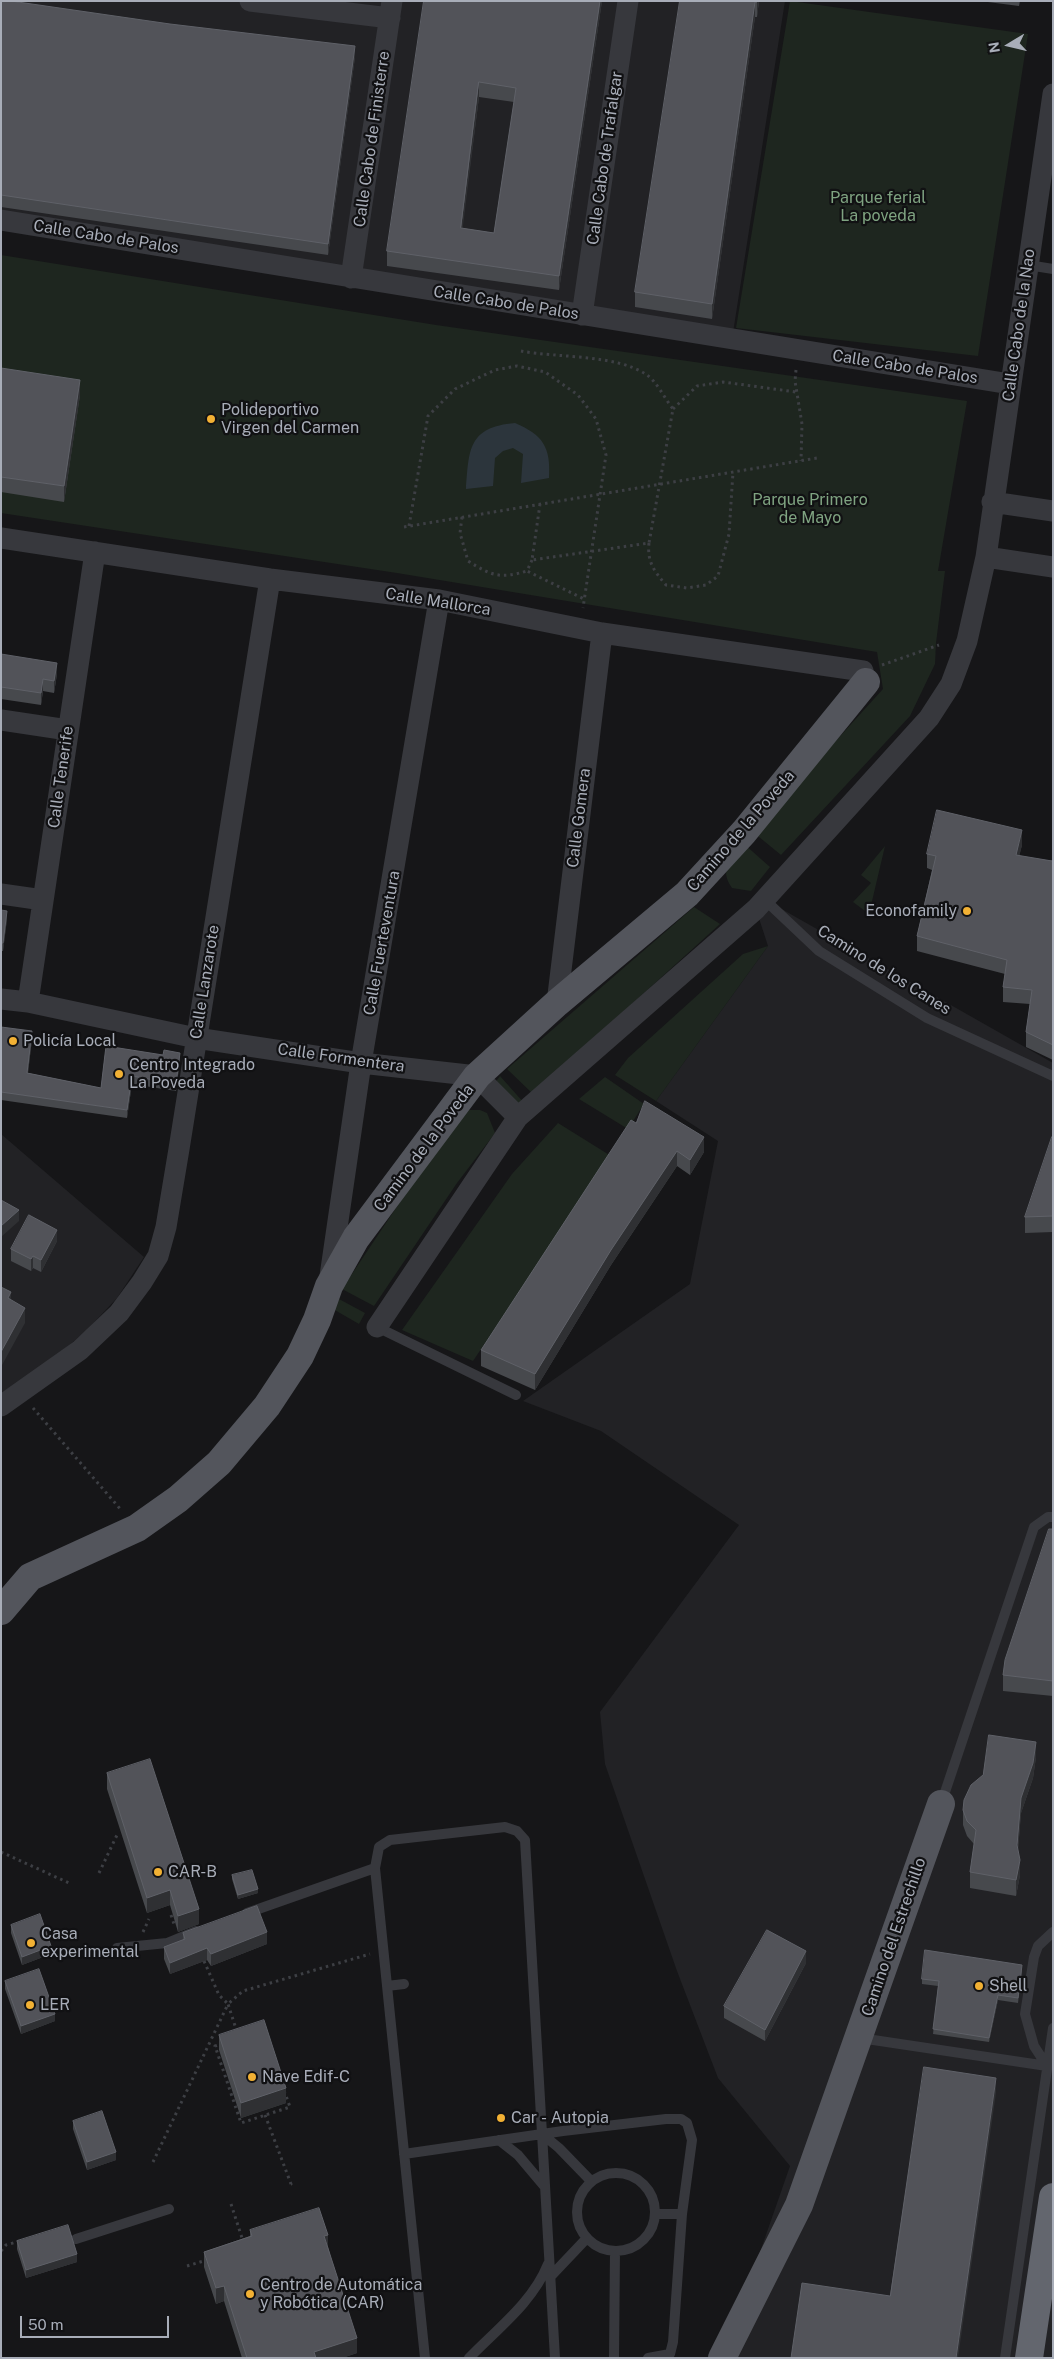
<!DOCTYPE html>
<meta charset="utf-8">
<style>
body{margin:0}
#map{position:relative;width:1054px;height:2359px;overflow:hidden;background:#161618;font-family:"Public Sans",sans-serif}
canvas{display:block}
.frame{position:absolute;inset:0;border:2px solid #a8adb8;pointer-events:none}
.north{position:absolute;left:984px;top:20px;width:50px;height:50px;-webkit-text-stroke:4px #111113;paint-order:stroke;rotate:261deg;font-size:14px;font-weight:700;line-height:20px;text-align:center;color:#a8adb8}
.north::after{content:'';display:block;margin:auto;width:18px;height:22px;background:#a8adb8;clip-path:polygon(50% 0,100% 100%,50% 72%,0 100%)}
.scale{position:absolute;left:20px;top:2316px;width:149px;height:22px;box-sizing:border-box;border:2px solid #a8adb8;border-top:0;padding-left:6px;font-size:15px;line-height:18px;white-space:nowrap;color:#a8adb8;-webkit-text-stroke:4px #111113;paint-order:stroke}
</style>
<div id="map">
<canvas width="1054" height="2359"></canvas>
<div class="frame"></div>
<div class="north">N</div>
<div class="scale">50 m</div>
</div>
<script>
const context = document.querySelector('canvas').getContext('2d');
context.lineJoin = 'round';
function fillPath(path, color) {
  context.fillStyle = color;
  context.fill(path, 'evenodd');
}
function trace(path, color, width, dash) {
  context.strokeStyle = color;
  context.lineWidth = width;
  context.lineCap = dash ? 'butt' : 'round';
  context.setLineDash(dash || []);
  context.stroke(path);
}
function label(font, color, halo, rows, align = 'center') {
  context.font = font + ' "Public Sans",sans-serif';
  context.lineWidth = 4.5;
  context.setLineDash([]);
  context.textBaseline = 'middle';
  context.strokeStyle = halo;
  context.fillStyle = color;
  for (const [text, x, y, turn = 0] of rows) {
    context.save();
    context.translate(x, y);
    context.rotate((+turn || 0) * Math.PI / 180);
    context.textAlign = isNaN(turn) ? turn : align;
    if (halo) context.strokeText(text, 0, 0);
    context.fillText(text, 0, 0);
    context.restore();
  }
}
fillPath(new Path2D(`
 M1,1H785L732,339L1,212Z
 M764,899L1053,1063V2358H723L790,2166L718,2078L677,1971L605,1764L600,1712L739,1525L601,1431L523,1401L690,1284L718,1141L656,1101L768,946L756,909Z
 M1,1134L144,1257L117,1298L86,1331L41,1369L1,1393Z`), '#222225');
fillPath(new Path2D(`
 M790,1L1028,34L978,356L736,328Z
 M1,255L436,325L967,401L938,571H945L936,643L935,664L910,716L781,855L753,832L883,689L877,652L397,573L1,513Z
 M744,844L770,867L751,891L732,888C718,868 732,859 744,844Z
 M885,846L869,914L853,902L871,883L861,875Z
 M694,907L720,924L533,1094L507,1069Z
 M768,946L656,1101L615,1075L628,1058L743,954Z
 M500,1076L525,1104L513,1105L494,1084Z
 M605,1077L644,1104L628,1129L579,1099Z
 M469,1110H480L487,1113L495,1133L457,1183L374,1306L342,1289L432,1154Z
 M558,1123L611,1156L473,1361L402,1330L512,1174Z
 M339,1299L365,1313L359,1324L333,1309Z`), '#1e261f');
fillPath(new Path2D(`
 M515,423C543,435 551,447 549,478L521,483L523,454L513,448L503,451L495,458L493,486L466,489C469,450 468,427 515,423Z`), '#2c353c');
trace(new Path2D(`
 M521,351C557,358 617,354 647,375C657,382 665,399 673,409L649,543L532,560L540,504
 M796,370L795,381L802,424L801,461
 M673,409L697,386L723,382L796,392
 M462,517L460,533L468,561C492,576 500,579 527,571
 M409,526L428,416L455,389L495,370L517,366L545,372L578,395L596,419L606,455L583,608
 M404,527L817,458
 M649,543C647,562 654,571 666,585L687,588L706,585L718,576L729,534L733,472
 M532,560L527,571L584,599
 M882,665L939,645
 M33,1408L122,1511
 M1,1852L69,1883
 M99,1873L117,1835
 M171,1915L174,1924
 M143,1932L149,1919
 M204,1961L219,1995L228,2004L243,1991L370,1954
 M223,2043L215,2046L241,2123L290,2107L285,2093
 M265,2115L291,2184L287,2185
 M153,2162L228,2004L237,2032
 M231,2204L243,2241
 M1,2251L6,2245L20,2241
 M187,2266L207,2260`), '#3d3f44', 3, [2.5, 4]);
trace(new Path2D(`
 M1028,265L1053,269
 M764,899L819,951L927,1018L1053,1076
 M377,1327L516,1395
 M941,1804L1034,1527L1048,1517H1053
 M247,1913L375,1868
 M117,1948L167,1943L196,1931
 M387,1986L404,1984
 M860,2038L1047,2066
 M1047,2066L1034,2046L1025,2014L1034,1957L1038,1946L1053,1932
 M542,2134L559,2148L591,2181
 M499,2140L518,2155L545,2187
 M404,2154L563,2131L666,2119H681L687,2123L692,2140L682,2214L673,2342L670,2354L648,2358
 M577 2212a39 39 0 1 1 78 0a39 39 0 1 1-78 0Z
 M655,2214H682
 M76,2239L169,2209
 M551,2276L587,2238
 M425,2358L375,1868L379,1847L390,1840L505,1827L517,1831L525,1840L555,2358
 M469,2358C497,2329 533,2302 548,2264
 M614,2358L615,2251
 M1005,2358L1053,2028`), '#37383d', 10);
trace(new Path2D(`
 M250,1L390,18
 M1,220L1010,384
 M351,278L392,1
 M582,315L628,1
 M992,502L1053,511
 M1,538L270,579L439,600L602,633L863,671L866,682
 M986,557L1053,567
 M1,720L68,730
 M1,894L43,900
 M1,999L28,1002L196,1038L361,1063L477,1076L518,1117
 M28,1002L95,552
 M557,1003L602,633
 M330,1276L361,1063L439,600
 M377,1327L518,1117L756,909L929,718L951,684L967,641L986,557L1053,94
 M1,1406L80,1350L119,1313L142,1282L158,1256L166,1227L179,1149L270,579`), '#37383d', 21);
trace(new Path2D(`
 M1,1611L30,1577L137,1528L178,1499L219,1463L267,1406L300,1356L317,1320L329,1286L356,1238L477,1076L557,1003L687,894L744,832L866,682
 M722,2358L799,2205L941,1804`), '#53555c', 28);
trace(new Path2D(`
 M1029,2358L1053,2197`), '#63666e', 28);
fillPath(new Path2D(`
 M1,1L355,57L328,255L1,207Z
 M424,1H602L559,290L387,266V251ZM479,97L514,102L494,233L462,228Z
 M680,1H759L757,17H755L712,319L635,307V292Z
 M980,1H1020L1019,6Z
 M1,368L80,395L64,502L1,492Z
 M1,654L57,674L54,693L43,691L41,705L1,699Z
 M1022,845L1019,856L1052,861L1053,858V1060L1026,1047V1032L1030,1004L1003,1002V987L1005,974L917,951V936L932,870L927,868V854Z
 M1,910L7,919L3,951H1Z
 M1,1027L32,1039L28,1073L101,1088L106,1046L180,1060L176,1091L132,1084L127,1118L1,1100Z
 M636,1123L704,1152L690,1175L677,1166L611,1265L535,1390L481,1366V1350Z
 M1053,1138V1232L1025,1233V1217Z
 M57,1241L41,1272L33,1268L31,1271L11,1261V1249Z
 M1053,1529V1696L1003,1691V1675Z
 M1036,1757L1033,1778L1021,1813L1018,1850L1020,1875L1016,1896L970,1888V1872L974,1844L967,1836L963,1825V1810Z
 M107,1773L199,1924L178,1932L170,1905L147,1913L107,1789Z
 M232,1875L258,1893L238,1899L232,1879Z
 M11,1925L51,1954L22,1965L11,1933Z
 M183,1933L267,1944L211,1966L207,1960L170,1974L164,1959V1947L183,1940Z
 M806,1963L765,2041L724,2018V2006Z
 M1022,1970L1018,2003L998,2000L989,2042L933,2034L938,1986L922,1984V1979Z
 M5,1981L55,2021L21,2034L5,1989Z
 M219,2035L286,2103L241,2118L219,2050Z
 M73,2121L116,2160L87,2170L73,2129Z
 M250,2230L328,2247L357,2353L342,2358H242L224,2301L216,2304L204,2267V2252L250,2236Z
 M17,2241L77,2262L26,2278L17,2249Z`), '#47494d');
fillPath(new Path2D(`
 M600,1H602L559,290V276Z
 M757,1H759L757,17Z
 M755,2V17L712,319V304Z
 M355,46V57L328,255V244Z
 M479,82V97L461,242V228Z
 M80,380V395L64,502V486Z
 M57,663V674L54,693V681Z
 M43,679V691L41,705V693Z
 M1022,830V845L1016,870V855Z
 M7,911V919L3,951V943Z
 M32,1031V1039L27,1081V1073Z
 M180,1053V1060L176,1091V1084Z
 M132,1076V1084L127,1118V1110Z
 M704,1137V1152L690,1175V1160Z
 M677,1151V1166L611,1265L535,1390V1374L611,1250Z
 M19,1210V1221L1,1237V1226Z
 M57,1230V1241L41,1272V1260Z
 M33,1256V1268L31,1271V1259Z
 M11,1292V1307L8,1298Z
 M25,1308V1323L1,1367V1352Z
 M1036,1742V1757L1033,1778L1021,1813L1017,1860V1845L1021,1798Z
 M1020,1860V1875L1016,1896V1880Z
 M258,1889V1893L238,1899V1895Z
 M170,1890V1905L147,1913V1898Z
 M199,1909V1924L178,1932V1916Z
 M267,1932V1944L211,1966V1954Z
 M51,1946V1954L22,1965V1957Z
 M207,1948V1960L170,1974V1963Z
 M806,1951V1963L765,2041V2030Z
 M998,1995V2000L989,2042V2038Z
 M55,2014V2021L21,2034V2026Z
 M996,2078V2093L958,2358H956Z
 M286,2088V2103L241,2118V2103Z
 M116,2152V2160L87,2170V2162Z
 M328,2235V2250L324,2236Z
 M77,2254V2262L26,2278V2270Z
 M224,2286V2301L216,2304V2288Z
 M357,2338V2353L342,2358H314V2352Z`), '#2f3033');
const building = new Path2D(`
 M1,1H11L170,24L355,46L328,244L1,195Z
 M424,1H600L559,276L387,251ZM479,82L516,88L494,233L461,228Z
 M680,1H757V2H755L712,304L635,292Z
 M1,368L80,380L64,486L1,477Z
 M1,654L57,663L54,681L43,679L41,693L1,687Z
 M937,810L1022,830L1016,855L1052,861L1053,858V1045L1026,1032L1032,990L1003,987L1007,960L917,936L936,856L927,854Z
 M1,910L7,911L3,943H1Z
 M1,1027L32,1031L27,1073L101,1088L106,1046L163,1055L164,1050L180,1053L176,1084L132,1076L127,1110L1,1092Z
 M645,1101L704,1137L690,1160L677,1151L611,1250L535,1374L481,1350L631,1120L636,1123Z
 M1052,1137L1053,1138V1216L1025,1217Z
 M1,1200L19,1210L1,1226Z
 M29,1215L57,1230L41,1260L33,1256L31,1259L11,1249Z
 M1,1287L11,1292L8,1298L25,1308L1,1352Z
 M1049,1529H1053V1681L1003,1675L1005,1660Z
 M989,1735L1036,1742L1033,1763L1021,1798L1017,1845L1020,1860L1016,1880L970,1872L976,1830L967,1821L963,1810L964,1800L971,1785L983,1775Z
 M150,1759L199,1909L178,1916L170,1890L147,1898L107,1773Z
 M252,1870L258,1889L238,1895L232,1875Z
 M257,1906L267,1932L211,1954L207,1948L170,1963L164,1947L185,1939L183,1933Z
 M40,1914L51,1946L22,1957L11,1925Z
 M767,1930L806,1951L765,2030L724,2006Z
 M925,1950L1022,1965L1018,1998L998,1995L989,2038L933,2029L939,1981L922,1979Z
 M39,1969L55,2014L21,2026L5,1981Z
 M264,2020L286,2088L241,2103L219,2035Z
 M924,2067L996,2078L956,2358H791L802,2283L890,2296Z
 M102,2111L116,2152L87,2162L73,2121Z
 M319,2208L328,2235L324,2236L357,2338L314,2352L316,2358H247L224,2286L216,2288L204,2252L252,2236L250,2230Z
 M68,2225L77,2254L26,2270L17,2241Z`);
fillPath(building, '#525359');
trace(building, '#5f6168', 1);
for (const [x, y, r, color] of [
 [211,419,5,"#f2b134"],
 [967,911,5,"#f2b134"],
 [13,1041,5,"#f2b134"],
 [119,1074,5,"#f2b134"],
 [158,1872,5,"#f2b134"],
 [31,1943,5,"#f2b134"],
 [979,1986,5,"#f2b134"],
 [30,2005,5,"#f2b134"],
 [252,2077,5,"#f2b134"],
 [501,2118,5,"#f2b134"],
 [250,2294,5,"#f2b134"]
]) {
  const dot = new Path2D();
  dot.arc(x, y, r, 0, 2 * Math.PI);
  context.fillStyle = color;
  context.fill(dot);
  trace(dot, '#111113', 2);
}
label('16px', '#a8adb8', '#111113', [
 ["Calle Cabo de Finisterre",372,139,-82],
 ["Calle Cabo de Trafalgar",605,158,-82],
 ["Calle Cabo de Palos",106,237,9],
 ["Calle Cabo de Palos",506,303,9],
 ["Calle Cabo de la Nao",1019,325,-82],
 ["Calle Cabo de Palos",905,367,9],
 ["Calle Mallorca",438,602,9],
 ["Calle Tenerife",61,777,-82],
 ["Calle Gomera",579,818,-83],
 ["Camino de la Poveda",741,831,-49],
 ["Calle Fuerteventura",382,943,-80],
 ["Camino de los Canes",884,970,32],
 ["Calle Lanzarote",205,982,-81],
 ["Calle Formentera",341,1058,8],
 ["Camino de la Poveda",424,1148,-53],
 ["Camino del Estrechillo",894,1937,-71]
]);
label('16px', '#7fa381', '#111113', [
 ["Parque ferial",878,198],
 ["La poveda",878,216],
 ["Parque Primero",810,500],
 ["de Mayo",810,518]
]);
label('16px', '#a8adb8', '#111113', [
 ["Polideportivo",221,410],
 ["Virgen del Carmen",221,428],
 ["Econofamily",957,911,"right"],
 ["Policía Local",23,1041],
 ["Centro Integrado",129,1065],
 ["La Poveda",129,1083],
 ["CAR-B",168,1872],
 ["Casa",41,1934],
 ["experimental",41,1952],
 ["Shell",989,1986],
 ["LER",40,2005],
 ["Nave Edif-C",262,2077],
 ["Car - Autopia",511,2118],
 ["Centro de Automática",260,2285],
 ["y Robótica (CAR)",260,2303]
], 'left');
</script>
